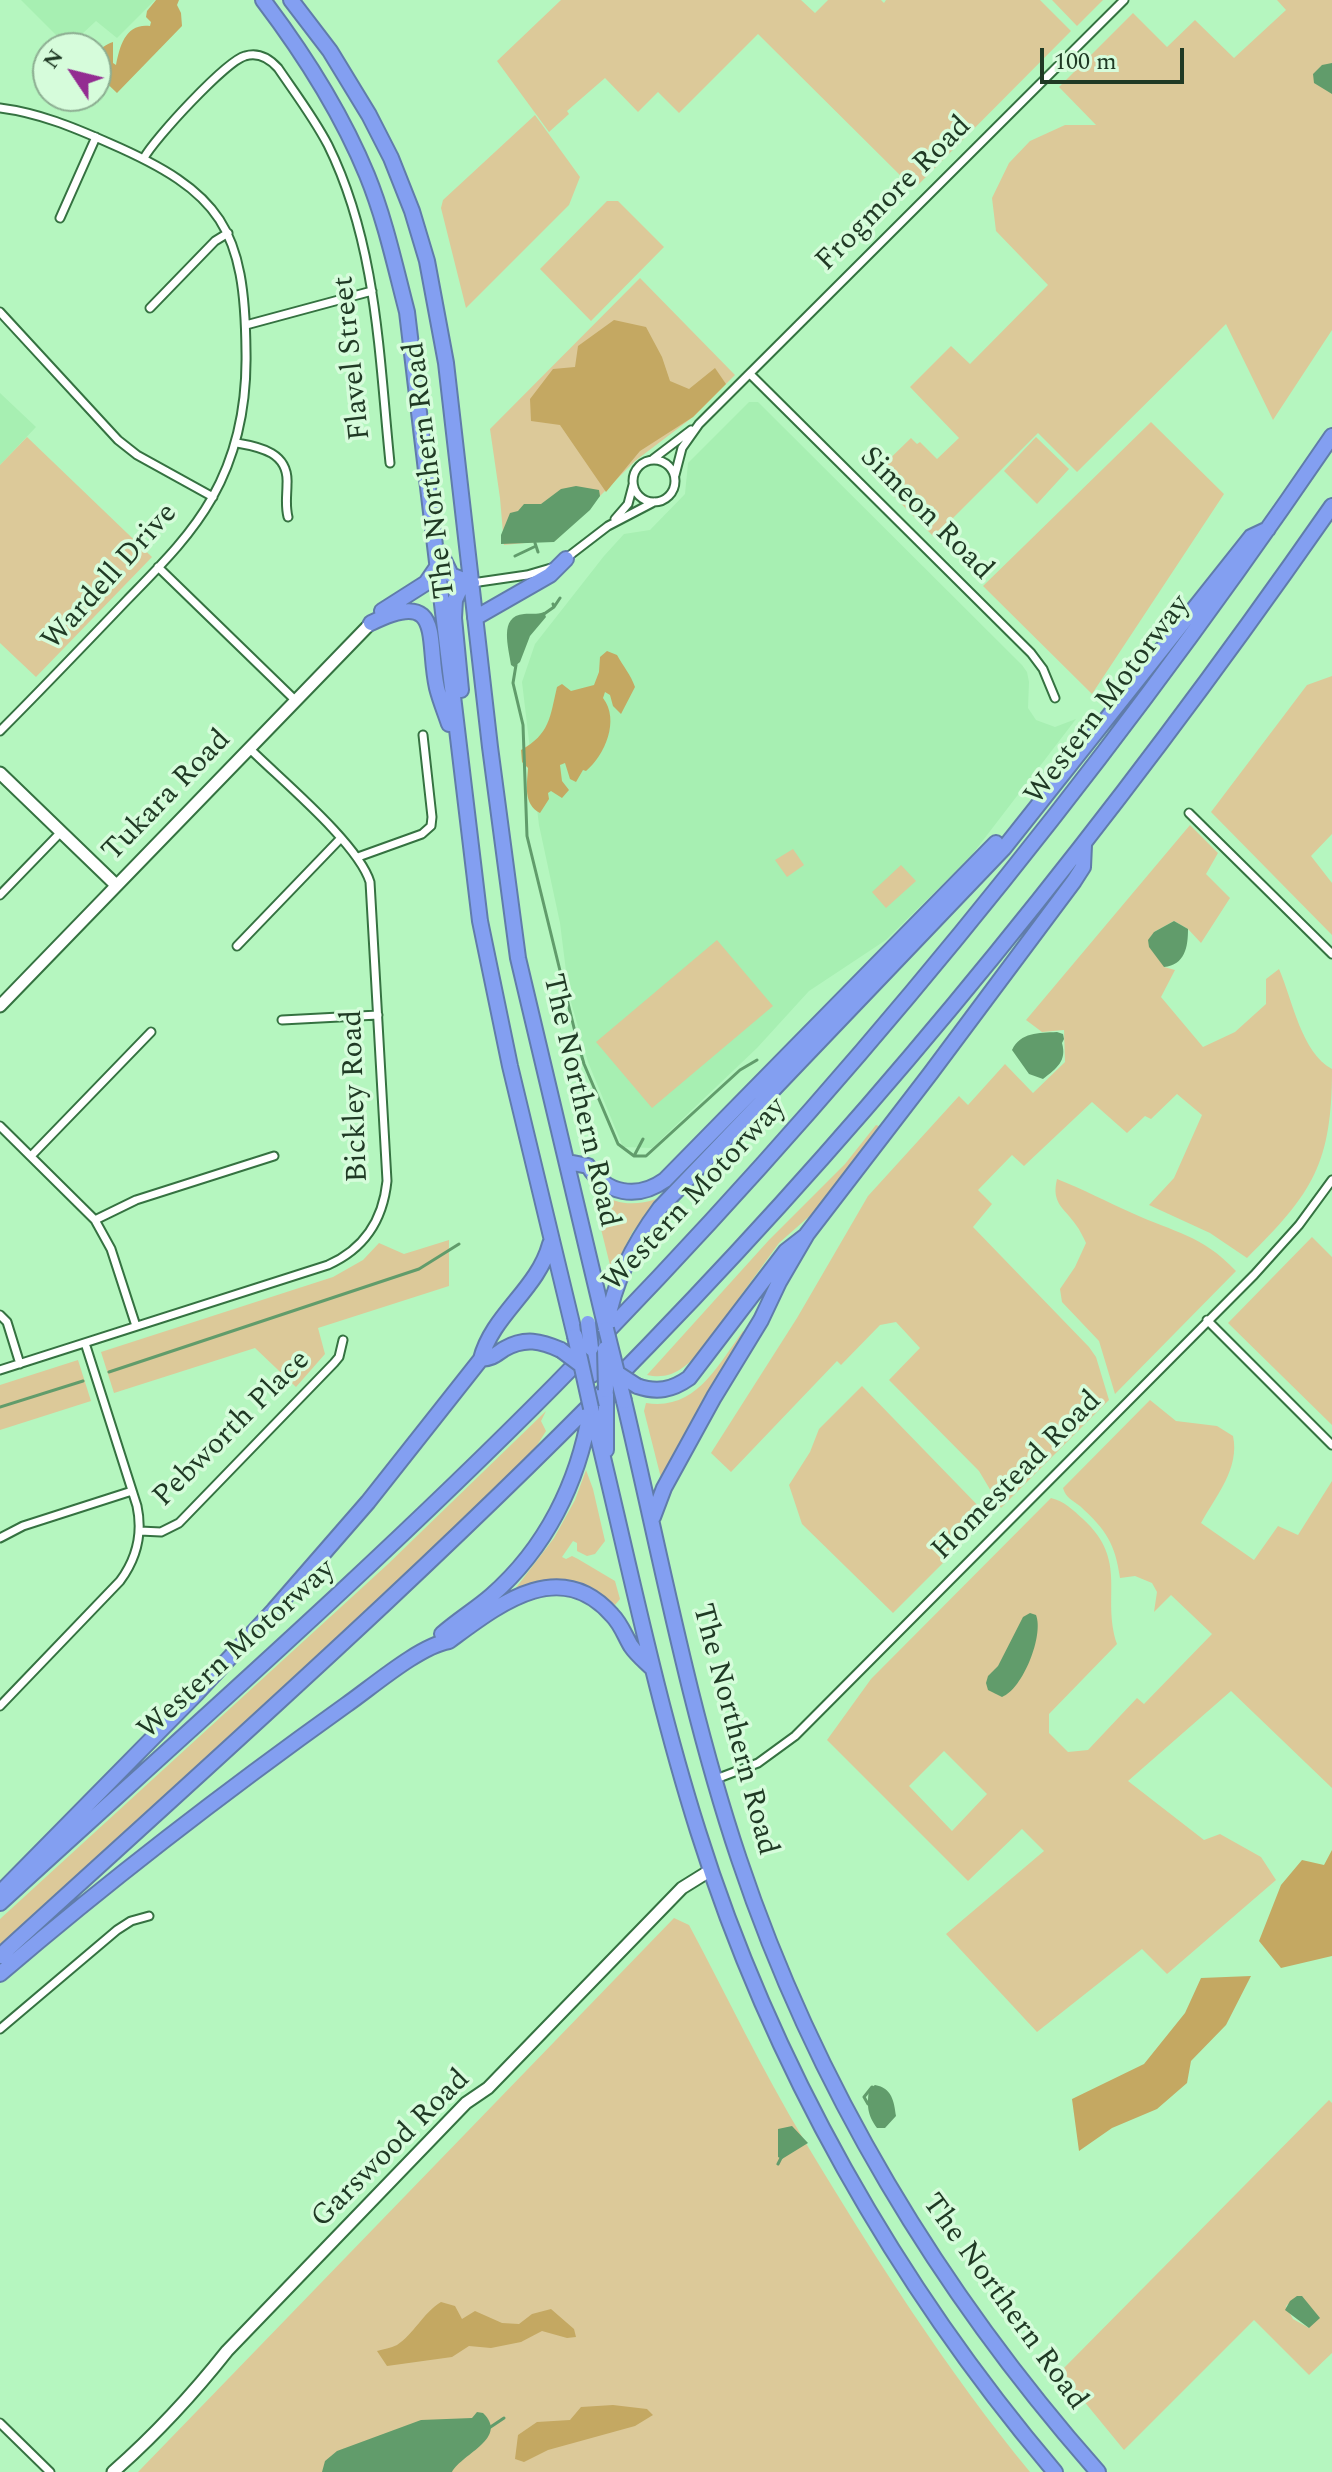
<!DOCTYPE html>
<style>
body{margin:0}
#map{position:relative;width:1332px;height:2472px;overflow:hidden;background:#b5f6bf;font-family:Spectral,serif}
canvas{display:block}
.north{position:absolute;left:32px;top:32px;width:80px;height:80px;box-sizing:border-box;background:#d6fcdb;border:2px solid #8dae92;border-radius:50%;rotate:305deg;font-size:22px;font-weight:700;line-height:32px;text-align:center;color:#203a25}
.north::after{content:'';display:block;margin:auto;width:28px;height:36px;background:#932c91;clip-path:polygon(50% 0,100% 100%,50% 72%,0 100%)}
.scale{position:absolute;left:1040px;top:48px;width:144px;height:36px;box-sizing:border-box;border:4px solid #203a25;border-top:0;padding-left:10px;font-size:24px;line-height:28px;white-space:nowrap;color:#203a25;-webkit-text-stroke:6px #d6fcdb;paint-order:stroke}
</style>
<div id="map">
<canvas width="1332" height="2472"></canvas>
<div class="north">N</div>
<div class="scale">100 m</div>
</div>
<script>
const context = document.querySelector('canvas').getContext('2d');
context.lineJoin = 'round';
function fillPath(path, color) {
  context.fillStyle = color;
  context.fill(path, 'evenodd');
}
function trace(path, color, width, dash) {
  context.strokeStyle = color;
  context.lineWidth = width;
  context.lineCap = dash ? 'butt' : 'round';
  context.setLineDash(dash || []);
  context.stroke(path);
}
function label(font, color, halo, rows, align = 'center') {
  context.font = font + ' Spectral,serif';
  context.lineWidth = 7;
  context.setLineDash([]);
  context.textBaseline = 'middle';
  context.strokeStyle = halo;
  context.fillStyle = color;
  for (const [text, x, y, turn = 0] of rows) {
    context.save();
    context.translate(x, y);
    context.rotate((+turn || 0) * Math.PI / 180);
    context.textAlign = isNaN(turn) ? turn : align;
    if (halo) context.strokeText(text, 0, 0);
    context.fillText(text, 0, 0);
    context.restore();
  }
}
fillPath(new Path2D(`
 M21,0H155L117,38L96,21L68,47Z
 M0,393L36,427L0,465Z
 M749,402H758L1022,665L1027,672L1029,682L1028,708L1036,720L1055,727L1076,719L971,856L886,940L809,991L757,1048L652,1148L623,1147L588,1062L569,995L560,923L539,825L522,682L535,644L604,556L624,534L650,530L685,494L688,463Z`), '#a7efb2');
fillPath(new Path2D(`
 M561,0H801L815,13L828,0H881L884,3L886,0H1040L1071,31L914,189L758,34L679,113L658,92L638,112L605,78L567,111L569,114L549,132L497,61Z
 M1052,0H1103L1077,26Z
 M1277,0H1332V330L1273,420L1226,324L1077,472L1038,433L934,537L873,475L911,438L917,444L920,442L937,459L959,438L910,387L951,346L970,364L1048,285L996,231L992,198L1009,163L1030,141L1065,125H1096L1059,87L1133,13L1167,47L1195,20L1234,58L1286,10Z
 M535,115L580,177L569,205L466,308L441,208L443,200Z
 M607,201H618L664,247L591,321L540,269Z
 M640,278L735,375L693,417L635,461L556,540L504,545L500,498L490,429Z
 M1151,422L1224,494L1092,694L983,586Z
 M27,437L152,557L36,677L0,643V465Z
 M1036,437L1069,469L1037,504L1004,471Z
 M1332,676V834L1311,856L1332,883V935L1211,812L1307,685Z
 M1190,825L1218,853L1206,874L1230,898L1201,943L1188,929L1174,921L1154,932L1164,967L1175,970L1161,997L1203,1047L1235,1032L1266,1004V979L1279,969C1293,1001 1301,1052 1332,1069C1332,1163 1313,1193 1247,1258L1210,1233L1149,1205L1174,1178L1202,1115L1177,1094L1151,1119L1145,1116L1127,1133L1092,1102L1024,1166L1012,1155L978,1190L992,1204L973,1227L1089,1347L1096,1357L1109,1400L1001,1508L979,1471L889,1380L920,1348L896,1322L880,1325L841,1365L837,1361L731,1472L711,1453L797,1318L868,1196L959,1096L968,1105L1005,1064L1033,1093L1065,1062L1064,1030L1042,1032L1026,1020Z
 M793,849L804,865L787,877L775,860Z
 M901,865L916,881L886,908L872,892Z
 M717,940L773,1006L652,1108L596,1042Z
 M876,1125L879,1126L813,1213L779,1243L700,1352C683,1369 671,1380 647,1375L769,1240L845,1164Z
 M1057,1179C1083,1189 1107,1202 1132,1213C1175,1233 1201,1234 1236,1271L1115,1394L1099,1341L1062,1302L1060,1289L1075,1267L1086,1243C1083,1237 1080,1230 1076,1225C1064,1207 1051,1204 1057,1179Z
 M599,1193C617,1205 636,1206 656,1199L659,1202L633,1231L612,1273L594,1201Z
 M1312,1237L1332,1257V1425L1228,1323Z
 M449,1240V1286L318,1328L325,1354L296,1387L255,1348L114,1393L101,1352L333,1277L363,1260L379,1243L404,1254Z
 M743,1331L744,1332L661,1478L644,1411L646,1403C696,1411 717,1366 743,1331Z
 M78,1360L91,1401L0,1430V1385Z
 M862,1386L989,1517L893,1613L802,1524L789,1485L810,1452L819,1429Z
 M1150,1400L1176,1421L1217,1426L1233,1436C1240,1468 1216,1496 1201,1523L1254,1560L1278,1526L1298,1535L1332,1481V1788L1231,1691L1128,1781L1204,1840L1220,1834L1261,1857L1276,1880L1167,1974L1142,1949L1037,2032L946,1934L1044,1851L1022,1829L968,1881L827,1740L871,1679L1051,1498C1064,1501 1073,1510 1083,1519C1129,1561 1101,1596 1117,1644L1049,1714V1733L1068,1752L1088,1750L1137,1698L1144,1704L1212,1634L1171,1595L1154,1612L1157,1592L1152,1583L1135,1576L1120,1578C1115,1543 1106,1530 1080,1506C1072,1500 1066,1498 1063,1488ZM944,1751L987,1794L952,1831L909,1786Z
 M546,1411L541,1421L546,1431L531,1455L403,1578L0,1947V1919L388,1564Z
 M586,1470L593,1489L605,1541L595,1554L587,1556L577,1551V1543L573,1541L562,1557L566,1559L572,1556L578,1559L615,1581L620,1599L615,1605C585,1579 552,1575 515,1589L554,1538L575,1500Z
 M674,1918L689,1925C727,1996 762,2070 804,2140C872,2253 946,2370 1030,2472H138Z
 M1329,2100L1332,2103V2353L1309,2375L1254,2320L1124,2450L1060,2372ZM1298,2296L1314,2313L1309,2328L1293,2319L1286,2306Z`), '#dcc999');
fillPath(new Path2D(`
 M156,0H179L177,5L181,13L182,26L117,93L96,73C96,58 97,47 113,42V63L116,65C120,45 126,23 150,26L151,22L146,17L147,11Z
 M614,320L646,327L662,357L670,381L689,389L715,368L726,384L693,417L640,451L606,492L560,425L531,421L530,399L553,369L575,367L578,346Z
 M607,651L617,655C623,666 631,675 635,687L621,714L613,706L610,695L605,692L603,698C620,720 605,755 586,771L583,770L576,782L570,779L565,763L560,765L562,781L569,790L562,798L551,791L548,793L549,799L540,813C523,804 527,785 528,768L522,762L521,750C550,734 550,717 557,687L562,684L571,691L594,685L599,672L600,657Z
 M1332,1850V1956L1281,1968L1259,1941L1281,1885L1302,1860L1324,1865Z
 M1251,1976L1226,2025L1191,2061L1187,2083L1157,2109L1112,2128L1079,2151L1072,2099L1144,2064L1185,2013L1201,1978Z
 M441,2302L455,2306L462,2319L475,2311L502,2323L519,2324L532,2314L551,2309L574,2329L576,2337L567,2338L542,2331L521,2342L491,2348L469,2346L452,2357L387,2366L377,2351C383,2349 391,2348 397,2345C414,2334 422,2314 441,2302Z
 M613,2405L647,2409L653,2415L635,2426L548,2450L524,2462L515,2459L518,2435L537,2422L570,2420L581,2407Z`), '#c4a862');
fillPath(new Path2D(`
 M1332,63V94L1314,83L1313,74L1322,65Z
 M576,486L599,490L600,496L590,510L554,542L501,544V535L510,513L518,511L524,504H541L561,489Z
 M544,612L546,617L530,636L520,662L514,667L511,665C509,648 498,616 524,614C531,613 536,615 544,612Z
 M1174,921L1188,929C1188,947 1185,965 1164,967L1149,947L1148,940L1154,932Z
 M1057,1032L1063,1034L1064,1039L1062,1043C1067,1061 1057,1068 1043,1079L1029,1074L1012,1050C1021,1032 1038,1033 1057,1032Z
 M1030,1613L1036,1615C1044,1635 1023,1689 1002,1697L988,1690L986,1683L988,1676L998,1666L1023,1617Z
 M875,2085C892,2088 894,2101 896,2116L885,2128H877C867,2114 867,2106 869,2089Z
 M792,2126L808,2143L782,2159L778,2157V2129Z
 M1297,2296H1302L1320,2318L1309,2328L1285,2310L1290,2301Z
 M477,2412L483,2413C509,2438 463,2453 452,2472H322L325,2461L337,2451L421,2420L472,2418Z`), '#619c6b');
trace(new Path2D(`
 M535,543L538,552
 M515,556L536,546
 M554,607L560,598
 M544,614L554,607L553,604
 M516,665L513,683L523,725L527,836L576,1036L584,1064L618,1144L634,1156H646L740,1070L757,1060
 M634,1156L643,1139
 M109,1372L419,1269L459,1244
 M0,1407L83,1381
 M868,2104L864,2097L872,2087
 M778,2164L782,2156
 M489,2428L504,2418`), '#619c6b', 3);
const street = new Path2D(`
 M0,108C39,113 73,127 109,143C222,192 245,229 246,352C247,404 238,452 212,498C190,537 158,568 127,600C85,644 43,688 0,731
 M144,158C154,139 226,61 245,56C258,52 269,58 278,68C295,93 314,118 328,145C377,244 379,356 390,463
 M60,218L96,137
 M150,308L215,241L228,233
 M0,312L118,440L137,455L213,497
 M246,325L372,291
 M750,374L1031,653L1043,669L1055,698
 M237,443C261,447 289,453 287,484C287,496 285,505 288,517
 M653,459L691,430
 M633 481a21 21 0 1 1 42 0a21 21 0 1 1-42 0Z
 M675,475L682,448L699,424L1124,0
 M615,519L628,504L633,485
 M565,559L608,526L654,502
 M158,567L295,700
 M472,583L527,575L551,568
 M1189,813L1332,954
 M358,857L422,834L431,826L432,817L423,735
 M0,895L61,832
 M237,946L341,838
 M282,1020L378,1015
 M0,1126L95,1220L111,1249L136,1326
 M31,1156L151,1032
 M95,1220L136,1200L274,1156
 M0,1315L7,1322L20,1364
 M1207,1320L1332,1445
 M0,1370L328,1265C364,1249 383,1220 387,1181L370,882C358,843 280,779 249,748
 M140,1531L161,1532L179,1523L334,1363L339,1357L343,1340
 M0,1538L23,1526L132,1491
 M0,1706L120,1581C137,1558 143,1534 137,1506L85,1343
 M716,1779L758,1763L795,1736L1254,1275L1299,1225L1332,1180
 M0,2029L117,1930L131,1921L149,1916
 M0,2423L50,2472`);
const secondary = new Path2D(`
 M0,773L116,885
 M0,1006L371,623
 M113,2472C155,2435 193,2394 227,2351L466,2103L488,2088L682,1888L711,1870`);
const highway = new Path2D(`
 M263,0C304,54 341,112 367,175C385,219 395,266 407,312L480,921L510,1066L575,1336
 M291,0L330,51L369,115L391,158L412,211L427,261L446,363L490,747L518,958L606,1329
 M440,552L451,575L471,583
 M382,611L426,583L437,567
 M475,618L550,575L566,559
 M371,623C445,587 426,640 437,688C440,700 445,712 449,724
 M461,690L454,618L455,600L460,589L472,583
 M568,1162L588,1166C606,1194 637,1200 665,1180L996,843
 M607,1324C614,1281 634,1243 660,1208L1004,848L1251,537L1268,529
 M591,1348L592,1375
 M481,1359C493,1358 495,1355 504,1349C525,1337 541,1341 561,1350
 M637,1386C657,1393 672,1390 689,1378L786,1251L804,1237
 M606,1390V1450
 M624,1401C660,1553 689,1710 739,1859C815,2086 940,2293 1098,2472
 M591,1408C626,1549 654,1692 698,1831C771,2064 897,2286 1055,2472
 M653,1517L664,1488L714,1397L761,1320L779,1282L807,1234L930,1074L1074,881L1083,867L1084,845
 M442,1634C458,1620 476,1609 491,1596C546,1548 578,1483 590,1412
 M0,1893L197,1693L274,1610L368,1502L481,1359C492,1315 538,1289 550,1244
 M0,1903C187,1732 377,1565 555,1385C843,1093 1101,775 1332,436
 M0,1956C220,1755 443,1558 650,1344C901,1085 1126,802 1332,506
 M0,1974C111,1879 227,1790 346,1705C372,1687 419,1646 449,1641C497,1606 559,1555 612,1615C621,1624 625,1636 631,1646C637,1655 646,1662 653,1669`);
trace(street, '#357241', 11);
trace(secondary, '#357241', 15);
trace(highway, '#607caa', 18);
trace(street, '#fff', 7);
trace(secondary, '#fff', 11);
trace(highway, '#839ff1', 14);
const highwayBridge = new Path2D(`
 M588,1323L591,1348
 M606,1329L624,1401
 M575,1336L591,1408
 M605,1349L606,1390
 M561,1350L581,1365
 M617,1373L637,1386`);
trace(highwayBridge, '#607caa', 18, []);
trace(highwayBridge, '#839ff1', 14);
label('30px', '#203a25', '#d6fcdb', [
 ["Frogmore Road",895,195,-45],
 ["Flavel Street",354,358,-96],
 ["The Northern Road",432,470,-97],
 ["Simeon Road",925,515,45],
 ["Wardell Drive",111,578,-48],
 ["Western Motorway",1109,701,-53],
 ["Tukara Road",168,797,-46],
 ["Bickley Road",357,1096,-92],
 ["The Northern Road",579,1101,77],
 ["Western Motorway",696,1196,-47],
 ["Pebworth Place",233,1430,-45],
 ["Homestead Road",1018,1477,-45],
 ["Western Motorway",238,1651,-42],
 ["The Northern Road",733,1730,75],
 ["Garswood Road",392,2150,-45],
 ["The Northern Road",1003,2303,54]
]);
</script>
